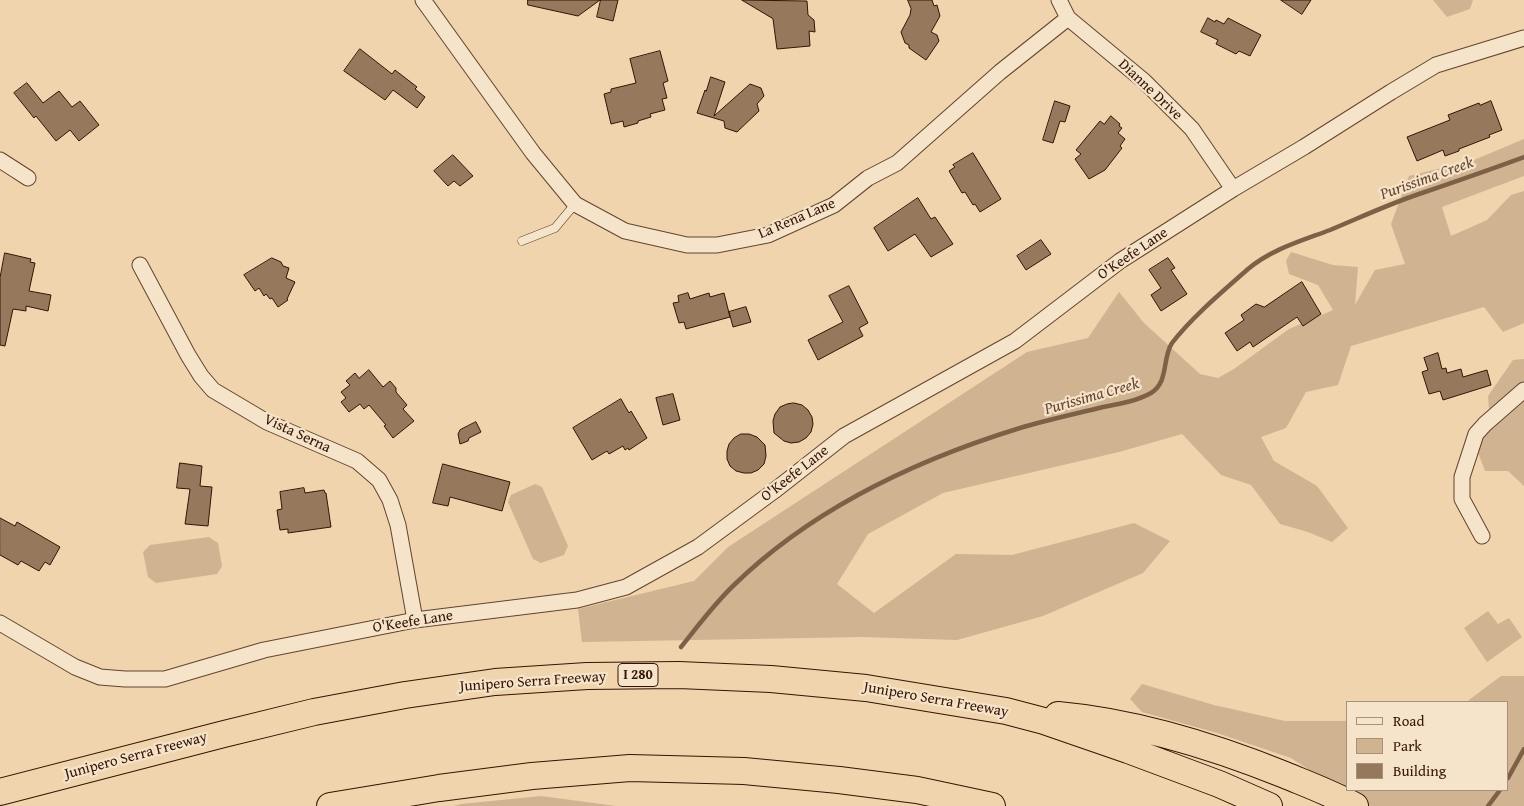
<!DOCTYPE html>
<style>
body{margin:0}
#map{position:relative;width:1524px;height:806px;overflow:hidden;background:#f0d4ad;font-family:"Gentium Book Plus",serif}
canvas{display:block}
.legend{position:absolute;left:1346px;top:701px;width:162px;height:90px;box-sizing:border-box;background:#f5e3ca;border:1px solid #a8907b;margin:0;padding:6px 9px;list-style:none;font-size:15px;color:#341404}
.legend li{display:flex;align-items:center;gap:10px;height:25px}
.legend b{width:25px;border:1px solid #a8907b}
</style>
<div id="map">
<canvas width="1524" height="806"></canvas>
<ul class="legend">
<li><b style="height:6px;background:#f5e3ca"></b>Road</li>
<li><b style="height:14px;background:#d0b390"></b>Park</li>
<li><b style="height:14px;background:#96785c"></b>Building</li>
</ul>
</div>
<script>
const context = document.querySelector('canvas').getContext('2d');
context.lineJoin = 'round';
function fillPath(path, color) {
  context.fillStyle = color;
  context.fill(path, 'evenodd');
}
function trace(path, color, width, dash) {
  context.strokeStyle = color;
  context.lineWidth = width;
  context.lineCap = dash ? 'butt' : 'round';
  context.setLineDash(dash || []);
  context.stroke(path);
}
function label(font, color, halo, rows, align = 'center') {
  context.font = font + ' "Gentium Book Plus",serif';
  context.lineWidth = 4.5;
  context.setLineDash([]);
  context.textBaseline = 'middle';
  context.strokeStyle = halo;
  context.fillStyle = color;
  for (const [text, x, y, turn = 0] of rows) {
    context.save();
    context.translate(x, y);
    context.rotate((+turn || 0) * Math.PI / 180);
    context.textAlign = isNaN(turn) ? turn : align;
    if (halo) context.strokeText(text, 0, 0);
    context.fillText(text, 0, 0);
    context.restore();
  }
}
fillPath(new Path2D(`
 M1433,0H1473L1470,9L1447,17Z
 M1524,139V176L1442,207L1451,236L1487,220L1511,195L1524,191V323L1503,332L1484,307L1351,346L1338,385L1306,392L1286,428L1261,437L1274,461L1317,486L1348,528L1332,542L1308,532L1280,524L1251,485L1221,475L1182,434L1119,452L943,493L868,534L837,584L874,613L956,554L1012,555L1134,523L1170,541L1143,573L1043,616L957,640L862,637L582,642L578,609L694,581L728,547L1027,352L1088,338L1119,292L1144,323L1200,374L1218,378L1234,369L1289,329L1333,310L1318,285L1289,274L1286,261L1291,252L1333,265L1358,267L1355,305L1375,270L1405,264L1391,224L1409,176L1474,160Z
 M1524,359V486L1508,471H1485L1477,450L1490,423L1488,396L1513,360Z
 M535,484L542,487L568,546L564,555L541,563L533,559L508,502L511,495Z
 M209,537L218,543L222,566L217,574L156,583L148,577L143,552L150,545Z
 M1488,611L1498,624L1509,618L1522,637L1487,662L1464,628Z
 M1501,676H1524V806H1364L1291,758L1217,733L1142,712L1130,699L1142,684L1214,705L1285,721H1346L1348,722V790H1508V702H1469V700Z
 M541,796L616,806H453L461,804Z`), '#d0b390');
trace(new Path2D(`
 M681,647C698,626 714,604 734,585C812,509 916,460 1020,428C1047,420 1075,414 1103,407C1119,404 1137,401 1151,393C1169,382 1162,358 1172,343C1192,317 1223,291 1248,269C1272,249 1301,241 1330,230C1359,218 1389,204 1419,194C1454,182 1489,170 1524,157
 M1508,778L1524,749
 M1488,806L1500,790`), '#7e6047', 4.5);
const building = new Path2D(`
 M528,0H600L578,16L528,5Z
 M601,0H618L613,21L597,17Z
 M742,0L807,1L808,15L814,20L815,32L809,31L810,46L777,49L773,19Z
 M908,0H932L934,6L937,5L940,16L931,32L937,35L939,41L926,60L909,48V45L905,43L901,32L910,15L911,9Z
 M1281,0H1311L1302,14Z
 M1208,18L1215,22L1216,20L1224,24L1228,18L1261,35L1250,56L1239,51L1236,54L1216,44L1218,40L1201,32Z
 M360,49L392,74L395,70L417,87L415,89L425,97L417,108L393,90L385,100L344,71Z
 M660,51L668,81L663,83L667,98L662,99L665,110L650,114L651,117L638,121V123L624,127L623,121L611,124L604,94L611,92V89L636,83L630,59Z
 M711,77L725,82L714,116L750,84L761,88L764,96L757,104L759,111L737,132L725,128L724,121L697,113L705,90L706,91Z
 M27,83L43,103L59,91L72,107L80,101L99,125L79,141L70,130L56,141L36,116L34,118L14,93Z
 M1055,101L1070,106L1065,122L1060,121L1053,143L1043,140Z
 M1491,101L1502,130L1489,135L1490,137L1459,149V151L1445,156L1443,150L1417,161L1407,137L1450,120L1448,115L1479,103L1480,105Z
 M1111,116L1120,124L1119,126L1122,128L1118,133L1125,139L1120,146L1122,148L1105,170L1089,179L1075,159L1081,154L1076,150L1100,121L1104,124Z
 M973,153L1001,199L980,212L975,204L973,205L965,192L962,193L949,171L955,167L953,165Z
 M453,155L473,176L460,186L454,181L448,186L434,171Z
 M918,198L931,219L935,217L953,244L931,257L915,234L888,251L874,228Z
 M1041,240L1051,254L1026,270L1017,256Z
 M5,253L31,259L30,262L35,263L29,291L51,295L48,311L26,306V311L13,309L5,346L0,345V278Z
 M272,258L281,262L283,266L289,268L286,278L295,282L287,299L288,300L278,307L272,298L270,299L266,294L264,296L259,288L255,291L244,275Z
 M1168,258L1175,268L1171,270L1187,294L1161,311L1151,295L1161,288L1149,270Z
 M1302,282L1321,314L1303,326L1297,317L1253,347L1250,342L1237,351L1225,333L1244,320L1241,315L1256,304L1264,307Z
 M849,286L868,323L859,328L863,336L818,360L808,340L843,322L829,296Z
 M688,293L690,299L709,293L710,297L724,293L730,317L686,329L684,322L679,323L673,303L679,302L678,296Z
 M746,307L751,322L733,327L729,312Z
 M1438,353L1442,369L1446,368L1447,373L1461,369L1463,377L1487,370L1491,385L1443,400L1440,391L1429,394L1422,372L1428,370L1424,358Z
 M369,370L383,387L390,381L396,388V392L407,405L403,409L414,421L393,438L384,426L386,425L369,405L364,409L360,404L349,412L341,402L346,398L341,392L350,385L346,381L355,373L359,378Z
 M673,394L680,420L663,425L656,398Z
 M621,399L629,413L631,411L647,438L629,450L628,448L625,450L623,446L609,454L607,451L592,460L573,428Z
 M794,403L802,405L808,410L812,417L813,424L811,432L806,438L799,442L791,443L784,441L774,433L773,421L775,414L780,407L787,404Z
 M476,422L481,432L469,438L468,441L460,444L458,434L460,430Z
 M741,434H749L757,437L765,445L766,456L764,464L758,470L751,473H744L736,471L730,466L727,459V451L729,444L734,438Z
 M180,463L202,466L200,486L212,487L208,526L185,524L190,489L177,488Z
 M443,464L510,482L502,511L450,497L448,506L433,503Z
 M304,488L305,493L324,490L325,493H326L331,527L288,533V529L280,530L277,510L282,509L280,492Z
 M0,518L15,526L17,522L60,547L50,565L45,562L39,571L21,561L18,565L0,555Z`);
fillPath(building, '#96785c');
trace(building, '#341404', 1);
const service = new Path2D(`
 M522,241L555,228L575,204`);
const minor = new Path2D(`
 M423,0L533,153L575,204L625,231L687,245H717L768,235L834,205L868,178L897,163L1000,72L1068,18
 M1059,0L1068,18L1144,81L1192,129L1233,189
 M0,160L28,178
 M140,265L188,355L201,376L213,390L267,422L357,461L379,480L390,500L398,525L415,620
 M1482,536L1462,499V477L1476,434L1485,424L1524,390
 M0,623L75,667L100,677L125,679H165L264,650L415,620L577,600L626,587L698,547L774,491L844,436L1015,341L1120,261L1233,189L1304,147L1391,92L1436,65L1524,38`);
const motorway = new Path2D(`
 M1058,715C1136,722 1213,746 1285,775C1309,785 1333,794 1355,806
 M0,792L224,734L314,712L405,695L495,682L587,676L679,675L771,679L866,688L1006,711L1044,721L1128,750L1219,784L1269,806
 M330,806L439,788L532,776L630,768L744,771L839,780L917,790L992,806`);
trace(service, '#63442e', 9);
trace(minor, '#63442e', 17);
trace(motorway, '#341404', 28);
trace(service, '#f5e3ca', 8);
trace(minor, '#f5e3ca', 15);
trace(motorway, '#f0d4ad', 26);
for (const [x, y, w] of [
 [638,675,40]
]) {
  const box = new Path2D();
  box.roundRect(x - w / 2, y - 11.5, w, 23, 4);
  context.fillStyle = '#f5e3ca';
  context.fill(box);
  trace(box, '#341404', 1);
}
label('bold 14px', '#341404', null, [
 ["I 280",638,675]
]);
label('15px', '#341404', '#f5e3ca', [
 ["Dianne Drive",1150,90,43],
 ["La Rena Lane",797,219,-23],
 ["O'Keefe Lane",1133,254,-34],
 ["Vista Serna",297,434,25],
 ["O'Keefe Lane",795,474,-38],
 ["O'Keefe Lane",413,622,-9],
 ["Junipero Serra Freeway",533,682,-4],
 ["Junipero Serra Freeway",936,700,10],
 ["Junipero Serra Freeway",136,756,-15]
]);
label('italic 16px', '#664731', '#f5e3ca', [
 ["Purissima Creek",1427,179,-20],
 ["Purissima Creek",1092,397,-16]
]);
</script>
